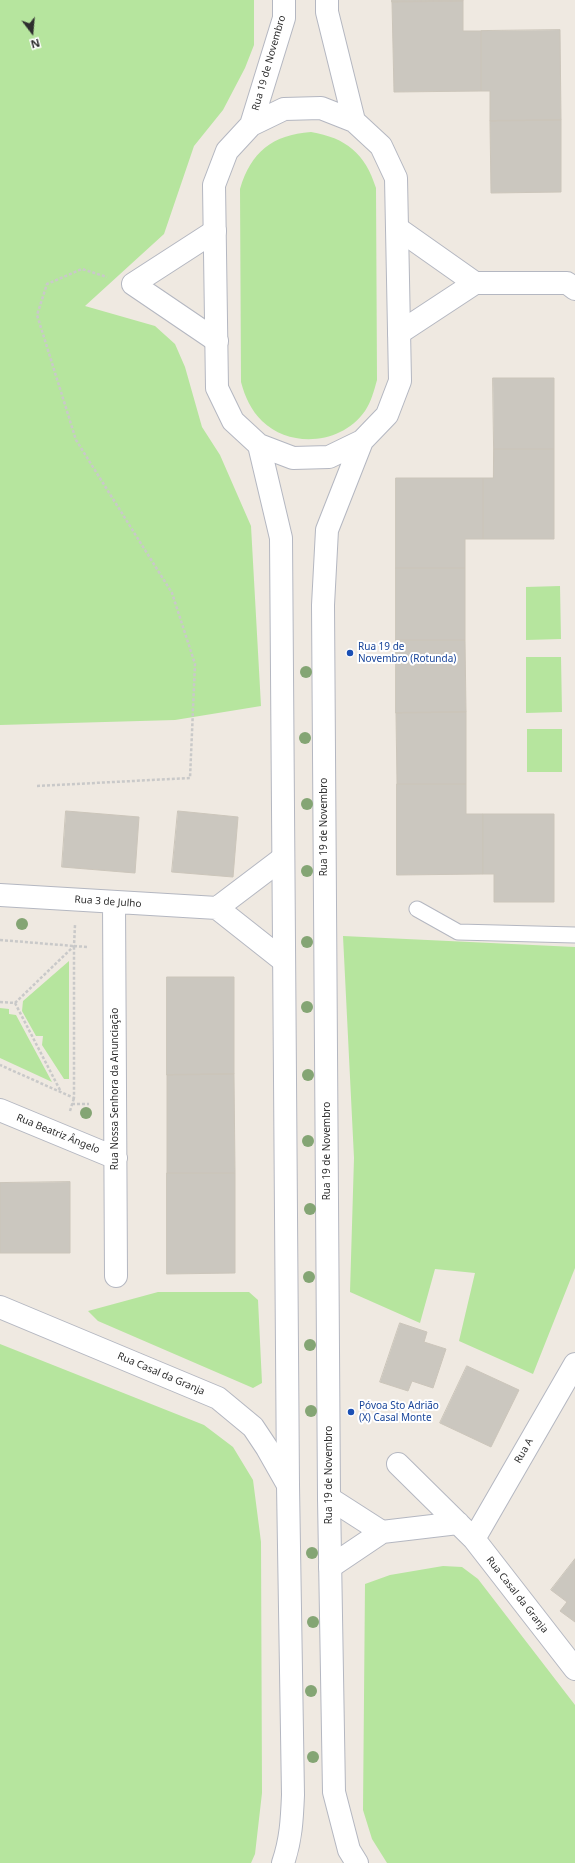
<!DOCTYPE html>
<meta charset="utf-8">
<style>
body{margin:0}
#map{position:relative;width:575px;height:1863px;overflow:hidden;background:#efe9e1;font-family:"Noto Sans",sans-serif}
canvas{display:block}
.north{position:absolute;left:12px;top:12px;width:40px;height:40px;-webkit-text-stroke:3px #fff;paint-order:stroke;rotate:164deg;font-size:11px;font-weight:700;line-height:16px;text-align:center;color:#2e2e2e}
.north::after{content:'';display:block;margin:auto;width:14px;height:18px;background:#2e2e2e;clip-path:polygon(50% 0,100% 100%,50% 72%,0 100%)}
</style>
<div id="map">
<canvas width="575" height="1863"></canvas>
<div class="north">N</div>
</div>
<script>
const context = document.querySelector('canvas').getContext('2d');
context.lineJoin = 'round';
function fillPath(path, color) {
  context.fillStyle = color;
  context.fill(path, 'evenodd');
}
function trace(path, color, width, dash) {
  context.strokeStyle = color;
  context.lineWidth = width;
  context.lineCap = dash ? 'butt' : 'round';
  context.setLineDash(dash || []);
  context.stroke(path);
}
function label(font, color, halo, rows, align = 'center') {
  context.font = font + ' "Noto Sans",sans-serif';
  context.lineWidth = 4;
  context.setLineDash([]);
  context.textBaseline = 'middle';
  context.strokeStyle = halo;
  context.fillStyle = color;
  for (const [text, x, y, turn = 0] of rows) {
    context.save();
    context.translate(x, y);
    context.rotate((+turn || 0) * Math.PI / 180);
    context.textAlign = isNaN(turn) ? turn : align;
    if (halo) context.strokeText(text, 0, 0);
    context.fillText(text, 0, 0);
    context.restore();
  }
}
fillPath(new Path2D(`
 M0,0H254V45L245,68L223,110L194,146L164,234L85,306L155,326L175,344L185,367L202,427L220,455L251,526L261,706L175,720L0,725Z
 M311,132C346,138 365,153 376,188L377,380C374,391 371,402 365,411C342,444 291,449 262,421C251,410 245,397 241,382L240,189C251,152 272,135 311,132Z
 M560,586L561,639L526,640V587Z
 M526,657H561L562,712L526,713Z
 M527,729H562V772H527Z
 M343,936L575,947V1268L533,1374L459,1341L475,1273L435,1269L420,1323L350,1292L354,1158Z
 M69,961V1079H64L42,1045L43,1036H36L22,1011L23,1001Z
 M0,1008L9,1009V1014L16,1015L52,1082L0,1058Z
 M158,1292H249L258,1300L262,1383L253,1388L98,1321L88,1311Z
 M0,1344L204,1425L233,1447L253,1480L261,1542L262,1793L255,1854L251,1863H0Z
 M443,1566L462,1567L478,1579L575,1705V1863H387L372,1839L363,1810L365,1584L390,1575Z`), '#b6e59e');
const building = new Path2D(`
 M392,0H463V1L392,2Z
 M463,1V31H481V91L394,92L392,2Z
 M560,30L561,120L490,121V91H481V31Z
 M561,120V192L491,193L490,121Z
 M493,378H554V449H494Z
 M494,449H554V539H483V478H493Z
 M396,478H483V539H465V568H396Z
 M396,568H465V640H396Z
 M396,640H465L466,712L396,713Z
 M466,712V784H397L396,713Z
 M397,784H466V814H483V874L397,875Z
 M66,811L139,817L135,873L62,867Z
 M178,811L238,817L233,877L172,872Z
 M483,814H554V902H494V874H483Z
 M167,977H234V1074L167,1075Z
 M234,1074L235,1173H167V1075Z
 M167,1173H235V1273L167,1274Z
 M70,1182V1253H0V1183Z
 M400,1323L427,1332L424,1342L446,1349L433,1388L412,1381L408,1391L380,1382Z
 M467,1366L519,1390L491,1447L440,1423Z
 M575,1559V1622L560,1611L567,1602L551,1590Z`);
fillPath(building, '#cbc7bf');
trace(building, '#cbc5ba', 1);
const lane = new Path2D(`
 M417,909L458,932L575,935`);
const street = new Path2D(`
 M397,228L475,283
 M215,231L133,284L217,341
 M475,283H567L575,289
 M399,333L475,283
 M0,895L217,908
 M114,902L116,1276
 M217,908L284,961
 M217,908L283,858
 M0,1110L116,1158
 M0,1307L218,1398L253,1427L267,1448L288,1485
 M398,1464L474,1539L575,1669
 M329,1498L382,1532
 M474,1539L575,1364
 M330,1567L382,1532L458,1523`);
const secondary = new Path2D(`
 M327,0V12L354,121
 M321,108L354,121L381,146L396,178L400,381L387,415L362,441L329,457L293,458L259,445L233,421L217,388L214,185L227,151L251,125L284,109Z
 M251,125L284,18V0
 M259,445L281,538L288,1485L293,1795C292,1819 291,1840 283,1863
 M357,1863L349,1850L334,1792L329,1498L323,605L327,530L362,441`);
trace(lane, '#b4b7c1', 17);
trace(street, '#b4b7c1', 24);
trace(secondary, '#b4b7c1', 24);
trace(new Path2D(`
 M37,786L190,778L195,664L172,593L76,440L37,315L47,284L82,269L107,277
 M0,940L74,946V1098L0,1065
 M74,946L87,947
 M0,1002L15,1003L74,946L75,925
 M15,1003L61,1092
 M72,1104H89
 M70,1111L74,1098`), '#c9c9c9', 2.5, [3, 2]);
trace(lane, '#fff', 15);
trace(street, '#fff', 22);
trace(secondary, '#fff', 22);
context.fillStyle = '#84a574';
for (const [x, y] of [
 [306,672],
 [305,738],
 [307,804],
 [307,871],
 [22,924],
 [307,942],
 [307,1007],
 [308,1075],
 [86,1113],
 [308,1141],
 [310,1209],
 [309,1277],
 [310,1345],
 [311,1411],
 [312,1553],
 [313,1622],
 [311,1691],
 [313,1757]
]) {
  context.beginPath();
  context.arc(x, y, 6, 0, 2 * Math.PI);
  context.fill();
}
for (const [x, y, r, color] of [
 [350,653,4,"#1a4fb4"],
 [351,1412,4,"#1a4fb4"]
]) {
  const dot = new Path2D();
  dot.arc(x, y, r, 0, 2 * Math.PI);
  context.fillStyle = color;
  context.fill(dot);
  trace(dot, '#fff', 1.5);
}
label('10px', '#2e2e2e', '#fff', [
 ["Rua 19 de Novembro",269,63,-74],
 ["Rua 19 de Novembro",324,827,-90],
 ["Rua 3 de Julho",108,902,4],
 ["Rua Nossa Senhora da Anunciação",115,1089,-90],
 ["Rua Beatriz Ângelo",58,1134,22],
 ["Rua 19 de Novembro",327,1151,-90],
 ["Rua Casal da Granja",161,1374,23],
 ["Rua A",524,1451,-60],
 ["Rua 19 de Novembro",329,1475,-90],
 ["Rua Casal da Granja",517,1595,52]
]);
label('10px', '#164399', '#fff', [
 ["Rua 19 de",358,647],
 ["Novembro (Rotunda)",358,659],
 ["Póvoa Sto Adrião",359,1406],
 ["(X) Casal Monte",359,1418]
], 'left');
</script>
